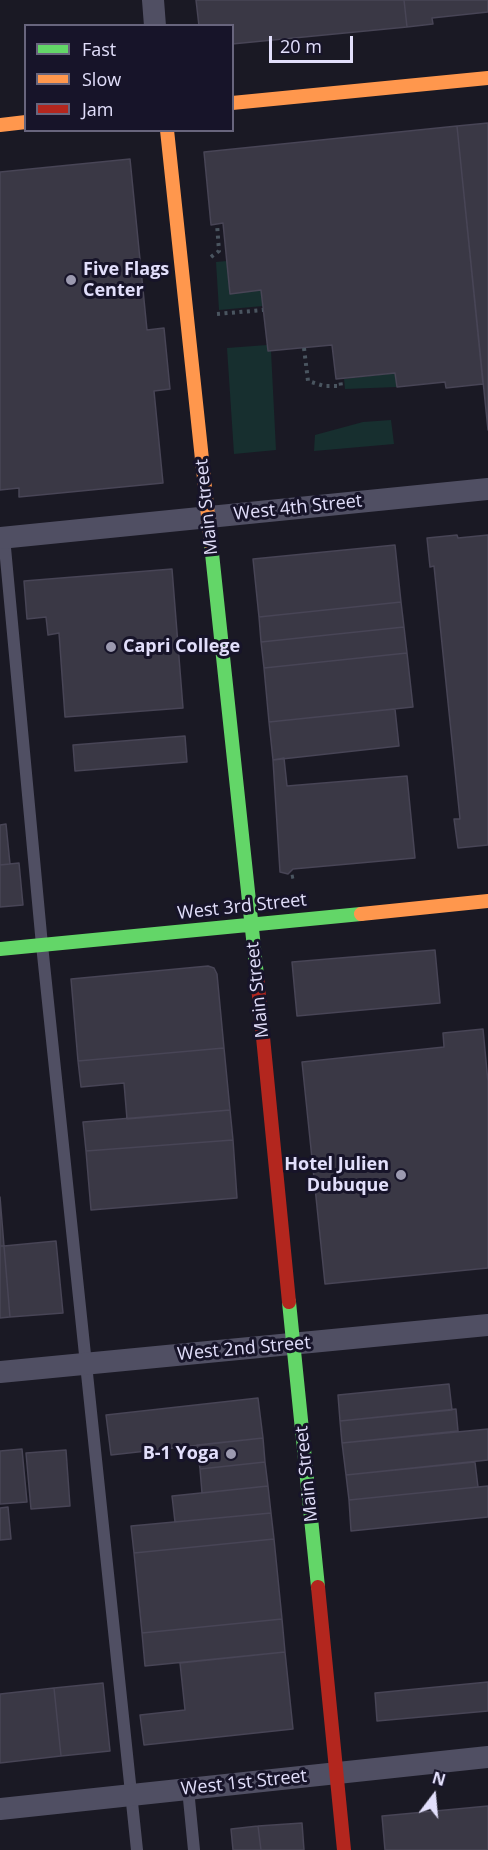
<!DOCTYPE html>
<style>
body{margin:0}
#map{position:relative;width:488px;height:1850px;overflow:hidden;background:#1a1924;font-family:"Open Sans",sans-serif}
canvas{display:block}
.legend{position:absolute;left:24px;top:24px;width:210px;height:108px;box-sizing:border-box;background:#171429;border:2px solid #68657d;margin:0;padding:8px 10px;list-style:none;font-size:18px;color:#e2dffb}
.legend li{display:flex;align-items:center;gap:12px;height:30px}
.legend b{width:30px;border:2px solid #68657d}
.north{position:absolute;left:404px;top:1766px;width:60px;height:60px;-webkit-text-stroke:4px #171429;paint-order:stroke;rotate:16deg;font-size:16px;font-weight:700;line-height:24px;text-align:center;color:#e2dffb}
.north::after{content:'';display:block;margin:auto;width:21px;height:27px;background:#e2dffb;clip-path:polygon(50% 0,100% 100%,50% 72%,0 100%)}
.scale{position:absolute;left:269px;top:36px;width:84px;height:27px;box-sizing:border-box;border:3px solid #e2dffb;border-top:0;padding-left:8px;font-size:18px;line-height:21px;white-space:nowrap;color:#e2dffb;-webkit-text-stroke:4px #171429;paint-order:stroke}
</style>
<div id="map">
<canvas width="488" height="1850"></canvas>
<ul class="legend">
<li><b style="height:8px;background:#63d668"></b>Fast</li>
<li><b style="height:8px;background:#ff974d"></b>Slow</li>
<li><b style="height:8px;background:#b3261e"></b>Jam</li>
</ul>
<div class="north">N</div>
<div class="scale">20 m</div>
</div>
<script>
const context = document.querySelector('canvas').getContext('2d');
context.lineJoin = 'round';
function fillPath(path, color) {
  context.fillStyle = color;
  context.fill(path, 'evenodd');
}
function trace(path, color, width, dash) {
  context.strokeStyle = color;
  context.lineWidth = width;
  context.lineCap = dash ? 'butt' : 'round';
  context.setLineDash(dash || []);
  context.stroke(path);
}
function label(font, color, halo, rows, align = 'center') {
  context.font = font + ' "Open Sans",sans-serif';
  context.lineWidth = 6;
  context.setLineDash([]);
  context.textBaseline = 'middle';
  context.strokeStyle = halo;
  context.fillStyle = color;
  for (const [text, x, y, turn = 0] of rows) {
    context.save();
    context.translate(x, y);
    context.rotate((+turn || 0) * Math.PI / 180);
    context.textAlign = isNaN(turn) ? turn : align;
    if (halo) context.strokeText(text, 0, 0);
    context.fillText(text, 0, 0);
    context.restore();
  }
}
fillPath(new Path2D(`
 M227,261L230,293L261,290L263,306L219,310L216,262Z
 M267,345L268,351H271L276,450L234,454L227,348Z
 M395,373L397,387L345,389L344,379Z
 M391,420L394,444L314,451L315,435L363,422Z`), '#172f2f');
const building = new Path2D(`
 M196,0H404L407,27L232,44V26H199Z
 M404,0H488V12L432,18L433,24L407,27Z
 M488,123V430L457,126Z
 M457,126L483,384L446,388L445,382L397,387L395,373L336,379L332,345L268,351L261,290L230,294L223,223L211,225L204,152Z
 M130,159L147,330L164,328L170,389L154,391L163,483L19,497V488L0,490V172Z
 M457,535L458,538L488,535V845L458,848L454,819H460L434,566L430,567L427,538Z
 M395,545L401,602L259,617L253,559Z
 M172,569L183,708L65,717L59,633L48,635L46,617L27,619L24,581Z
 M401,602L404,627L261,642L259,617Z
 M404,627L407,653L264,668L261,642Z
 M407,653L413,707L269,722L264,668Z
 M395,709L399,746L273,760L269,722Z
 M185,736L187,762L75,771L73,745Z
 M284,758L287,786L407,776L415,858L293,869L288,874L280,872L273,760Z
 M6,824L10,864L0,865V825Z
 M19,863L23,905L0,907V865Z
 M435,950L440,1003L297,1016L292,962Z
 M208,966L214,968L217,974L224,1048L78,1061L71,979Z
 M483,1029L488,1082V1268L325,1284L302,1062L444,1047L443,1033Z
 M224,1048L230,1110L127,1119L124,1083L81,1087L78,1061Z
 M230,1110L233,1140L86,1151L83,1122Z
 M233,1140L237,1198L91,1210L86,1151Z
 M0,1197L4,1246H0Z
 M56,1241L63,1313L10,1317L4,1246Z
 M0,1246H4L10,1317L0,1318Z
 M449,1384L452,1410L340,1421L338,1395Z
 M258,1398L263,1438L111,1455L106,1415Z
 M456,1409L458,1431L342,1443L340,1421Z
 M488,1429V1460L346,1475L342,1443Z
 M263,1438L265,1462L200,1469L197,1445Z
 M22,1449L27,1502L0,1504V1451Z
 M66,1450L70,1506L31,1509L26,1453Z
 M265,1462L268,1486L202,1493L200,1469Z
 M475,1462L478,1487L349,1500L346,1475Z
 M268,1486L271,1513L175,1522L172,1496Z
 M488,1486V1517L351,1531L349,1500Z
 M8,1507L11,1539L0,1540V1508Z
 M271,1513L274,1539L134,1553L131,1526Z
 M274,1539L282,1619L142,1633L134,1553Z
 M282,1619L285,1652L145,1666L142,1633Z
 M285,1652L293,1729L144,1745L140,1715L185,1710L180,1663Z
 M488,1682V1711L377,1721L375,1693Z
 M103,1683L110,1751L61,1756L54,1688Z
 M54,1688L61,1756L0,1763V1694Z
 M488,1806V1850H385L382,1816Z
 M302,1823L304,1850H261L258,1826Z
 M258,1826L261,1850H233L231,1829Z`);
fillPath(building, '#3a3845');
trace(building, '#484556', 1.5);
trace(new Path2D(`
 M211,257L219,251L217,224
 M217,314L263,310
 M304,348L308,381L324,386H341L340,379
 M291,877L296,876`), '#4a5560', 4, [3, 4.5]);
trace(new Path2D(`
 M4,537L42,945L137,1850
 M188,1789L194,1850`), '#504f63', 12);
trace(new Path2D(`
 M153,0L155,26
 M0,538L488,489
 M0,1372L488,1325
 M0,1809L488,1757`), '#504f63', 22);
trace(new Path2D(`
 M211,544L257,976
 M0,949L361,914
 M289,1302L318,1587`), '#63d668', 14);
trace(new Path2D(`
 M232,103L488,78
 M0,125L26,122
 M167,130L211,544
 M361,914L488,901`), '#ff974d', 14);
trace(new Path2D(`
 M257,976L289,1302
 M318,1587L344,1850`), '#b3261e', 14);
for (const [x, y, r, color] of [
 [71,280,6,"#9c9ab0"],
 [111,647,6,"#9c9ab0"],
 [401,1175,6,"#9c9ab0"],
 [231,1454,6,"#9c9ab0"]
]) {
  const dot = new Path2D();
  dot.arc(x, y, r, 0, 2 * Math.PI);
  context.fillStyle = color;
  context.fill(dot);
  trace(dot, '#171429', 2);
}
label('bold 18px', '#e2dffb', '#171429', [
 ["Five Flags",83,270],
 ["Center",83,291],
 ["Capri College",123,647],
 ["Hotel Julien",389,1165,"right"],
 ["Dubuque",389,1186,"right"],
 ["B-1 Yoga",219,1454,"right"]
], 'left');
label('18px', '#e2dffb', '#171429', [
 ["Main Street",207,507,-96],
 ["West 4th Street",298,508,-6],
 ["West 3rd Street",242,907,-6],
 ["Main Street",258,990,-96],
 ["West 2nd Street",244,1349,-5],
 ["Main Street",307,1474,-96],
 ["West 1st Street",244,1783,-6]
]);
</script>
